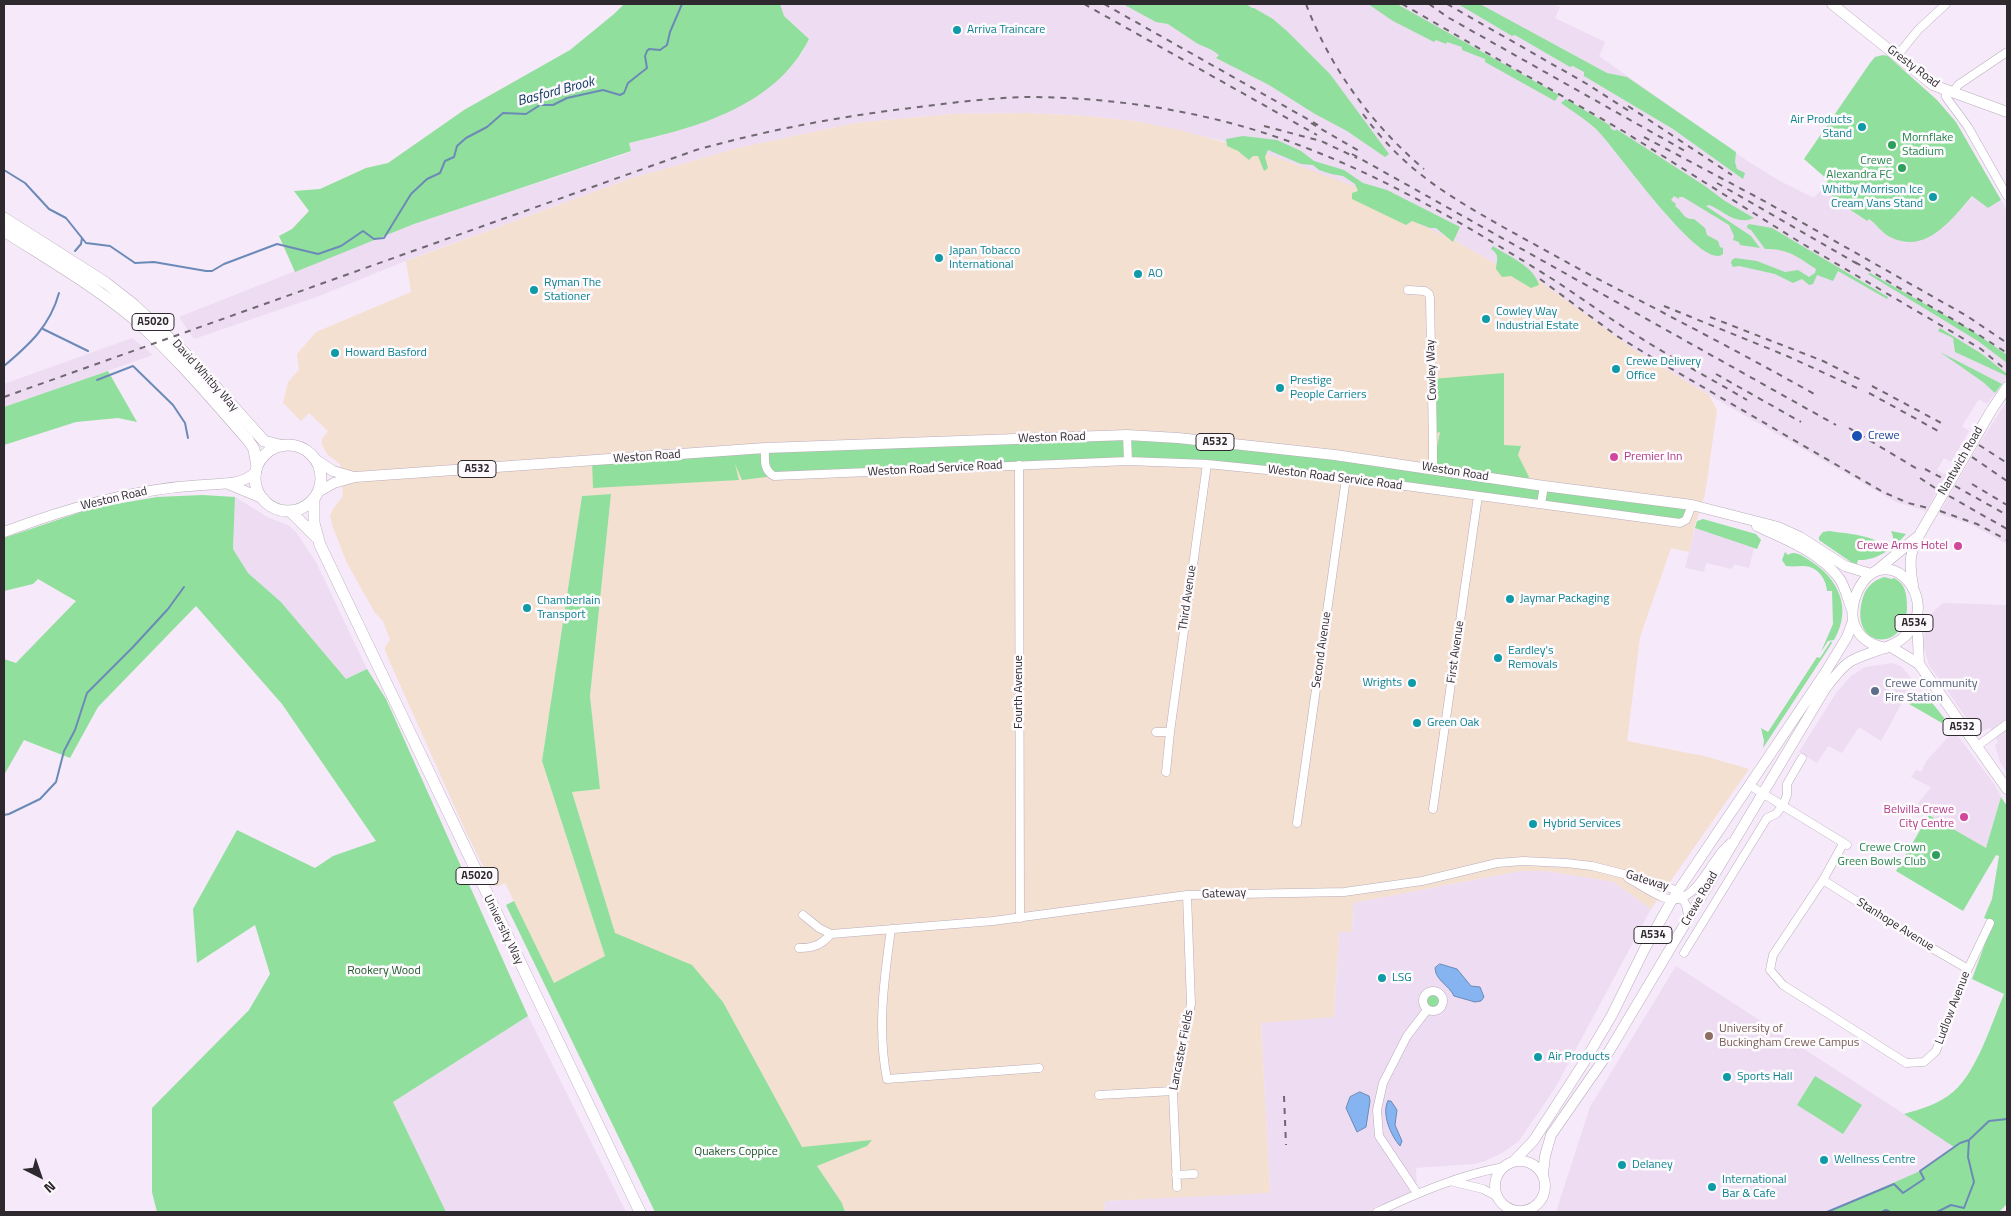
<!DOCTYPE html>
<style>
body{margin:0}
#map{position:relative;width:2011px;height:1216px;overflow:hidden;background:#f6e9f9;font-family:"Titillium Web",sans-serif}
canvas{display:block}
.frame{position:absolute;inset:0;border:5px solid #2e292f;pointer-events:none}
.north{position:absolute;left:15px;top:1151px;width:50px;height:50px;-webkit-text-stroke:4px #fdfafd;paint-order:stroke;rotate:139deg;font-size:14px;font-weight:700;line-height:20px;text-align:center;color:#2e292f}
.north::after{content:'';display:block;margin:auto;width:18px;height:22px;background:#2e292f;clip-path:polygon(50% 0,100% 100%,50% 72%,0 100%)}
</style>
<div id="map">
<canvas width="2011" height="1216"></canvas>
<div class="frame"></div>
<div class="north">N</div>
</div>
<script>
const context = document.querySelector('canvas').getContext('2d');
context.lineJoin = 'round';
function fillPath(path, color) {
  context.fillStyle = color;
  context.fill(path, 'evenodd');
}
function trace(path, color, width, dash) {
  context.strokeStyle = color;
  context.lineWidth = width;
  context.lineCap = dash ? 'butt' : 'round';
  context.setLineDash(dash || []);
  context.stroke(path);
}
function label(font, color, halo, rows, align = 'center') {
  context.font = font + ' "Titillium Web",sans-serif';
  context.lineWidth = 5;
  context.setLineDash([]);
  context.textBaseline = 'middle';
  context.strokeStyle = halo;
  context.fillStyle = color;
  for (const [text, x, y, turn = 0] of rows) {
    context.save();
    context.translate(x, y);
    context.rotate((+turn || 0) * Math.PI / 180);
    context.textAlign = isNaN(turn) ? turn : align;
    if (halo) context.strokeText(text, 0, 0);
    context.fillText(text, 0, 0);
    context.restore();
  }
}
fillPath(new Path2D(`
 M771,4H1552L1560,7L1555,18L1605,42L1599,56L1749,162L1778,180L1814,198L1823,188L1843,205L1866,221L1869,219L1889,236L1906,243L1962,208L1973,196L1988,208L2001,200L2007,211V377L1987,404L1979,399L1962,426L1969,431L1951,462L1944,458L1937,470L1944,474L1946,471L1948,472L1926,511L1896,502L1709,395L1636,351L1538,281L1534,286L1454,240L1224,141L1134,121L1086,116L1025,113L952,114L855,123L738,148L629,179L413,258L319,296L194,339L179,317L414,224L631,152L629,143L661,136L787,71L802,53L809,39Z
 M132,338L153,355L4,407V384Z
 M2007,401V544L1970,524L1939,514L1979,444Z
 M235,497L269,518L288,525L296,532L316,562L367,669L346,679L281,602L248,573L233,549Z
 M1695,528L1754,548L1749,568L1734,564L1732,569L1706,563L1704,572L1685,568Z
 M1943,603L2007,605V773L2000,762L1995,745L1998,742L1990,728L1980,732L1972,726L1929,665L1923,645L1926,624L1931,614Z
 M1892,663L1901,666L1914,681L1881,741L1859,727L1842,753L1828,746L1817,763L1799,752L1836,693L1851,676L1865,667Z
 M1954,731L1995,785L2001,797L1986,849L1916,806L1931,787L1911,777L1916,770L1921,772L1927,760Z
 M1520,871H1547L1614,882L1651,909L1555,1088L1519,1141L1502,1153L1485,1161L1474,1164L1416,1168L1417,1193L1377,1212H1104L1105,1201L1270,1192L1261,1022L1334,1017L1339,932H1352L1353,903Z
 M1676,966L1955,1147L1920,1171L1827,1212H1556L1590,1107Z
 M528,1016L626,1212H446L393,1102Z`), '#eedcf2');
fillPath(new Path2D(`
 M1025,113L1086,116L1134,121L1179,130L1265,153L1370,192L1367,200L1454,240L1534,286L1538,280L1636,351L1709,395L1717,410L1705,494L1695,525L1689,552L1671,548L1640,637L1627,741L1704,756L1749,769L1651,909L1614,882L1547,871H1520L1353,903L1352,932H1339L1334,1017L1261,1023L1270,1193L1105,1201L1104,1212H845L842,1203L817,1166L867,1146L871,1141L802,1147L723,1002L692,966L615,934L572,792L600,789L590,696L611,494L582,496L542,761L605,956L554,983L505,883L499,886H494L491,882L465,830L385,651V647L390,640L383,621L375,613L347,563L333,528L330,516L333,509L343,496L340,464L328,455L322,445V439L328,431L309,413L301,421L283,403L288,382L299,370L297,354L316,332L411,292L406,261L629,179L738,148L855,123L952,114Z`), '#f4e0d0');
fillPath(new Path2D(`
 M624,4H780L784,16L809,39C776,106 696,128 629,143L631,151L414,224L295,272L279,236L292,229L309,211L294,191L320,189L366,168L388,163L464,110L570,50L614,14Z
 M1123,4H1246L1252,8H1254L1273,19L1288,32L1330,74L1389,154L1385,157L1347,131L1315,114L1269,85L1216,58L1219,55L1212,50L1198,44L1168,24L1156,22Z
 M1368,4H1397L1559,95L1555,101L1485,62V59L1462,50V47L1447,42L1446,44L1436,40L1434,42L1393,21Z
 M1458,4H1480L1607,73L1627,77L1736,152L1735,162L1737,169L1745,173L1743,179L1673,129L1584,76V72L1573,66L1570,67L1515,35L1512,36L1507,33Z
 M1883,55L1888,56L1937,100L1956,122L2001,200L1988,208L1972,196C1951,220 1926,255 1890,237C1882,233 1876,224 1869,219L1867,221L1843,205L1823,188L1828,180L1804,159L1870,63L1875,57Z
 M1566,99L1611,126L1610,128L1615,131L1616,129L1705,186L1725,201L1754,218C1735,226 1725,211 1709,205L1706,206L1751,236L1760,248L1740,245L1739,242L1733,240L1734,236L1729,225L1683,197H1679V199L1674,196L1671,200L1676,204L1675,206C1683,211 1683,220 1694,219L1705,228L1707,235L1718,241L1720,247L1723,248V254C1701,273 1613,144 1595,128C1585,119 1572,111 1561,103Z
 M1243,136L1277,140L1301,151L1314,161L1344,170L1363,183L1387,190L1460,227L1453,242L1436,228H1430L1412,221L1406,225L1352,199V193L1358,191L1355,184L1343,176L1331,174L1319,170L1313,165L1301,164L1268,150L1265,157L1268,168L1264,171L1258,156H1253L1249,160L1238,151L1227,146L1226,139Z
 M1749,224L1772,228L1888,297L1887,299L1838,271L1833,281L1817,275L1813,284L1809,285L1802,279L1793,283L1775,274L1739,266L1733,267L1731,263L1732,260L1735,258L1757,261L1785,272L1798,270L1809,277L1815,273L1816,269C1797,257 1790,249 1765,249L1751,230L1747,228V226Z
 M1493,246C1508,256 1534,266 1539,285L1531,288L1511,276L1502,277L1496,269C1497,259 1500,255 1491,249Z
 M1870,273L1971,330L2007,355V363L1978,341L1868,274Z
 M1940,328L1982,354L2007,374V376L1955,352L1953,338L1938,331Z
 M1940,352L2002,384L1995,393L1983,382Z
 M108,371L137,422L118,418L76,422L4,445V407Z
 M1504,373V445L1521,446L1518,455L1529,477L1526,483L1692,505L1680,523L1346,478L1128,461L774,476L742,480L735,464L739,480L593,488L592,461L1127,435L1433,468L1440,432L1433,434L1431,379Z
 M611,494L590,696L600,789L572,792L615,933L692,965L723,1002L802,1147L872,1140L867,1146L817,1166L842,1203L845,1212H655L506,905L514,901L554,983L605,956L542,761L582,496Z
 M203,495L235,497L233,549L248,573L281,602L346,679L367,669L386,699L528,1016L393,1102L446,1212H157L152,1192V1108L249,1010L270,974L255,925L197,963L193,909L237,830L315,868L333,856L376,841L282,704L196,606L98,707L70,758L24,740L4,775V659L16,663L76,601L38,579L33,584L4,591V538L93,508L157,497Z
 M1703,519L1756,534L1761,540L1757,549L1695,528L1697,521Z
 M1829,531C1843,533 1859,534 1872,539C1876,540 1881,546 1886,546C1895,546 1894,537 1891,531L1906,534C1894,548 1877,561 1858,560L1857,564L1851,562L1819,540V537L1823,532Z
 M1785,552L1788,555C1795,550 1802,556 1809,560C1838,578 1853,608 1834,640L1828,641L1821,652L1833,624L1832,591H1827C1826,578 1817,566 1803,566C1797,566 1792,567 1786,566L1782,560Z
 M1884,577L1892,579L1894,578C1906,584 1907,595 1907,608C1905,653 1850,649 1862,601C1865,588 1872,581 1884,577Z
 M1831,641L1832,643L1763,748L1764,741L1761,728L1768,732L1817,657L1820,658Z
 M1925,694L1945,719L1942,723L1909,704L1914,698Z
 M2001,797L2007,806V1204L1999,1212H1827L1920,1171L1954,1147L1904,1114C1921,1109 1939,1104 1953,1092C1977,1072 1992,1022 2004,994L1972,979L1993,922L1984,918L1992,899L1999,856L1996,855L1963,911L1896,871L1929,815L1986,848Z
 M1423 1001a10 10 0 1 1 20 0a10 10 0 1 1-20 0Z
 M1815,1076L1862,1105L1843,1134L1797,1105Z`), '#91df9c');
const water = new Path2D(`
 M1440,964L1457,969L1471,986L1480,987L1484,997L1481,1001L1475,1002L1454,996C1449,985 1435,980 1435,968Z
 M1360,1092L1369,1096L1370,1101L1366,1127L1357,1132L1346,1108L1350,1097Z
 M1388,1101H1391L1397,1110L1395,1125L1402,1141L1400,1146C1391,1136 1381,1113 1388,1101Z`);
fillPath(water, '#86b4f1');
trace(water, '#6c8ab7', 1);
trace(new Path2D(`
 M4,170L25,183L49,209L66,218L86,243L110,246L135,263L154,262L206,271H212L224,264L277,244L318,254L341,246L363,231L374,239L384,238L411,194L427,179L440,173L445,161L454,157L457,146L466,138L487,127L503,113L526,114L540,105H553L567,98L603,90L620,95L624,93L628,83L647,68L645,56L647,51L649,49L660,50L667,45L670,32L682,4
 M75,251L81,244L82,238
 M43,329L88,351
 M4,366C29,345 50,326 59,293
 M97,380L133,366L173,405L185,423L188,438
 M4,815L9,814L40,799L56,782L64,751L75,730L87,693L133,647L168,609L184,587
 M1827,1212L1894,1184L1903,1193L1924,1179L1920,1171L1960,1143L1969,1140L1989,1121L2007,1119
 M1882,1212L1886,1210L1890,1212
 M1937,1212L1951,1205L1964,1208L1974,1182L1968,1157L1969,1140`), '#6c8ab7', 2);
const minor = new Path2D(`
 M1897,56L1918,30L1946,4
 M1945,90L1946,97L1968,127L2007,196
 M1953,92L1958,85L2007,52
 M1408,290L1425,291L1429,294L1430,298C1431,355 1433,412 1433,469
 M1127,435L1128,461
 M765,448C765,460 763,470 774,476L1128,461L1207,464L1346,478L1680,523L1686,520L1692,505
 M1019,465L1020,918
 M1541,504L1544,486
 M1156,732H1170
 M1976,747L2007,724
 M1166,772L1170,732L1207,464
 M1749,785L1847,845
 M1433,809L1478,496
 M1297,823L1346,478
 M1843,844L1823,880L1773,955L1770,970L1783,985L1906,1063L1924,1062L1936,1051L1968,969L1990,923
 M1628,878C1639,884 1650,892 1662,897C1689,909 1704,875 1717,858C1720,852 1725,848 1730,843
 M1823,880L1923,943L1968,969
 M803,915L819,928L831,934L993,921L1187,895L1344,892L1422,881L1497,863L1523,861L1566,863L1592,866L1647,880L1678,891L1686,905L1689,920
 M891,929C884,980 877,1029 887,1079L1039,1068
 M799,948C814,948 821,945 831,934
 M1684,953L1767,818L1776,814L1783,805L1787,795V784L1802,758
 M1423 1001a10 10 0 1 1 20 0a10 10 0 1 1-20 0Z
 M1099,1095L1173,1091
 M1176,1175L1194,1174
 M1454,1182L1483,1189L1498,1197
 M1177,1187L1173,1091L1191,1004L1187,895
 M1417,1193L1379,1136L1377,1110L1383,1083L1407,1036L1427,1010
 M1377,1212C1418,1193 1459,1175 1504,1167`);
const major = new Path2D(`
 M1832,4L1933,85L2007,112
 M1991,411L2007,387
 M315,459L333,471L354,477
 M228,484L264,499
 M318,492L334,483L355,477L765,448L1127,435L1178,438L1335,455L1544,486L1692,505L1778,527L1800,537L1845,566L1871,574
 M1757,526C1786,540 1818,551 1839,578C1845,586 1848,600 1852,610
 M4,532C68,508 133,489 202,485C221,483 241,486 256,472
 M1876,571L1917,537
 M1913,585C1909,563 1909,552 1921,532
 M1917,618L1919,664
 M1891,647L1919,664L2007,789
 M1495 1186a25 25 0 1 1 50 0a25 25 0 1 1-50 0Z
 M1514,1161L1534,1140L1583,1064L1612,1015L1645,948L1672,900L1825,673L1847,637L1853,621
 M1543,1174L1545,1156L1551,1135L1608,1053L1825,689C1832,680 1841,667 1851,661C1876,647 1909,649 1917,615C1923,591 1898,558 1872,573C1865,578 1859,587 1856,595C1846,622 1858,643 1886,648`);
const highway = new Path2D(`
 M4,218L106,283L133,304L189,357L264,441L283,446
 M4,231C48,259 93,285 133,318C175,355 211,398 248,440L254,449L257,467
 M255 478a33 33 0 1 1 66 0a33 33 0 1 1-66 0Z
 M314,498V523L320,545L640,1212
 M290,511L316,537`);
trace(minor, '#b9acbb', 9);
trace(major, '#b9acbb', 11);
trace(highway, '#b9acbb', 12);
trace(minor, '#fff', 8);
trace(major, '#fff', 10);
trace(highway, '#fff', 11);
trace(new Path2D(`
 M1084,4L1317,135
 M1104,4L1318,125
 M1306,4C1330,68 1372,125 1424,169
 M1402,4L1623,131L1798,241L1981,349L2007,371
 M1429,4L1449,18L1687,152
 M1447,4L1587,84L1632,113
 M1628,106L1732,175
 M1363,114C1403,169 1445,194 1503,227C1534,244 1564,261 1596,278C1670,316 1743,354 1816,395
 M1311,123L1361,152
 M1264,126L1321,141L1357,158
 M1644,137L1766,202L1967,316L2007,343
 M1352,154L1836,425
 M1717,183L1861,266
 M1855,262L1976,333L2007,353
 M1540,279L1617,336L1653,358L1883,492L1908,503L1928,508
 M1664,306L1787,356L1857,388
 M1710,317L1823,361L1861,380
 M1716,374L1801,422
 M1872,386L1945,425
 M1869,393L1940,432
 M4,397L696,150C764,131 832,118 902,109C943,104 985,98 1026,97C1119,97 1217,113 1304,147C1391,180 1476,231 1554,280C1583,299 1610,319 1639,337C1674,359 1711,379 1747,400
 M1849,428L1919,470
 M1979,445L2007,463
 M1972,457L2007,481
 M1925,469L1944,479
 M1920,478L1938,490
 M1972,484L2007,505
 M1955,486L2007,515
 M1949,496L2007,529
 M1940,511L1977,524L2007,540
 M1284,1096L1286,1145`), '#6f6871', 2, [6, 6]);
const majorBridge = new Path2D(`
 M1921,532L1991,411`);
trace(majorBridge, '#b9acbb', 11, []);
trace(majorBridge, '#fff', 10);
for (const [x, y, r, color] of [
 [957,30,5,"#0f9aa8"],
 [1862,127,5,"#0f9aa8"],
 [1892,145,5,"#2e9e5b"],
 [1902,168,5,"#2e9e5b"],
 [1933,197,5,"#0f9aa8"],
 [939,258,5,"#0f9aa8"],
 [1138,274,5,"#0f9aa8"],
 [534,290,5,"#0f9aa8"],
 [1486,319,5,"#0f9aa8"],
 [335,353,5,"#0f9aa8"],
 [1616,369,5,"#0f9aa8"],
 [1280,388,5,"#0f9aa8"],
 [1857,436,6,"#1a4fb4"],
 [1614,457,5,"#d1479c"],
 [1958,546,5,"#d1479c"],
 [1510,599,5,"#0f9aa8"],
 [527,608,5,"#0f9aa8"],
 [1498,658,5,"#0f9aa8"],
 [1412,683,5,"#0f9aa8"],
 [1875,691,5,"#5c6f8a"],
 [1417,723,5,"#0f9aa8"],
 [1964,817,5,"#d1479c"],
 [1533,824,5,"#0f9aa8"],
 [1936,855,5,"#2e9e5b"],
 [1382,978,5,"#0f9aa8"],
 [1709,1036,5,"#8d6e63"],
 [1538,1057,5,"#0f9aa8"],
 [1727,1077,5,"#0f9aa8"],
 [1824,1160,5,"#0f9aa8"],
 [1622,1165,5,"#0f9aa8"],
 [1712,1187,5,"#0f9aa8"]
]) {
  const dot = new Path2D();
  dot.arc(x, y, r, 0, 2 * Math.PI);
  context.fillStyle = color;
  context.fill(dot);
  trace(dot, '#fdfafd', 2);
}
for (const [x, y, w] of [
 [153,322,42],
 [1215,442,38],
 [477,469,38],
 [1914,623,38],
 [1962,727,38],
 [477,876,42],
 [1653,935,38]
]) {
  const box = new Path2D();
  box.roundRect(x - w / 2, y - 8.5, w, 17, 4);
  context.fillStyle = '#fdfafd';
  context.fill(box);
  trace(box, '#2e292f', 1);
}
label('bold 11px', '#2e292f', null, [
 ["A5020",153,322],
 ["A532",1215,442],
 ["A532",477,469],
 ["A534",1914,623],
 ["A532",1962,727],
 ["A5020",477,876],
 ["A534",1653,935]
]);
label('12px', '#0d838f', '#fdfafd', [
 ["Arriva Traincare",967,30],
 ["Air Products",1852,120,"right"],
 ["Stand",1852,134,"right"],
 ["Whitby Morrison Ice",1923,190,"right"],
 ["Cream Vans Stand",1923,204,"right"],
 ["Japan Tobacco",949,251],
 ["International",949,265],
 ["AO",1148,274],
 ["Ryman The",544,283],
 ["Stationer",544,297],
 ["Cowley Way",1496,312],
 ["Industrial Estate",1496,326],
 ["Howard Basford",345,353],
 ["Crewe Delivery",1626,362],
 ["Office",1626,376],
 ["Prestige",1290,381],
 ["People Carriers",1290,395],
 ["Jaymar Packaging",1520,599],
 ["Chamberlain",537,601],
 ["Transport",537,615],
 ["Eardley's",1508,651],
 ["Removals",1508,665],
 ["Wrights",1402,683,"right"],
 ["Green Oak",1427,723],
 ["Hybrid Services",1543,824],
 ["LSG",1392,978],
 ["Air Products",1548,1057],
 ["Sports Hall",1737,1077],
 ["Wellness Centre",1834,1160],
 ["Delaney",1632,1165],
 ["International",1722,1180],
 ["Bar & Cafe",1722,1194]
], 'left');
label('12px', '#2e292f', '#fdfafd', [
 ["Gresty Road",1913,67,37],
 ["Cowley Way",1432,370,-92],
 ["David Whitby Way",205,376,48],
 ["Weston Road",1052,438,-2],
 ["Weston Road",647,457,-4],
 ["Nantwich Road",1961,461,-60],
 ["Weston Road Service Road",935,469,-3],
 ["Weston Road",1455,472,9],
 ["Weston Road Service Road",1335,478,7],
 ["Weston Road",114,499,-13],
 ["Third Avenue",1188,598,-82],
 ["Second Avenue",1322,650,-82],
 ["First Avenue",1456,652,-82],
 ["Fourth Avenue",1019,692,-90],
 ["Gateway",1647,881,17],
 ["Gateway",1224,894,-2],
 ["Crewe Road",1700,899,-60],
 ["Stanhope Avenue",1895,925,32],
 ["University Way",503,930,64],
 ["Ludlow Avenue",1953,1008,-69],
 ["Lancaster Fields",1182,1050,-79]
]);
label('12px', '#27864d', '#fdfafd', [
 ["Mornflake",1902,138,"left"],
 ["Stadium",1902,152,"left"],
 ["Crewe",1892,161],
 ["Alexandra FC",1892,175],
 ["Crewe Crown",1926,848],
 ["Green Bowls Club",1926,862]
], 'right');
label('12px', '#164399', '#fdfafd', [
 ["Crewe",1868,436]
], 'left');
label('12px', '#b23c85', '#fdfafd', [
 ["Premier Inn",1624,457,"left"],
 ["Crewe Arms Hotel",1948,546],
 ["Belvilla Crewe",1954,810],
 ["City Centre",1954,824]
], 'right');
label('12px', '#4e5e75', '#fdfafd', [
 ["Crewe Community",1885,684],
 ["Fire Station",1885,698]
], 'left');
label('12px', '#1f582b', '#fdfafd', [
 ["Rookery Wood",384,971],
 ["Quakers Coppice",736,1152]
]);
label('12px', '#785e54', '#fdfafd', [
 ["University of",1719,1029],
 ["Buckingham Crewe Campus",1719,1043]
], 'left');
label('italic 14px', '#082f5e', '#fdfafd', [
 ["Basford Brook",556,92,-15]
]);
</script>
